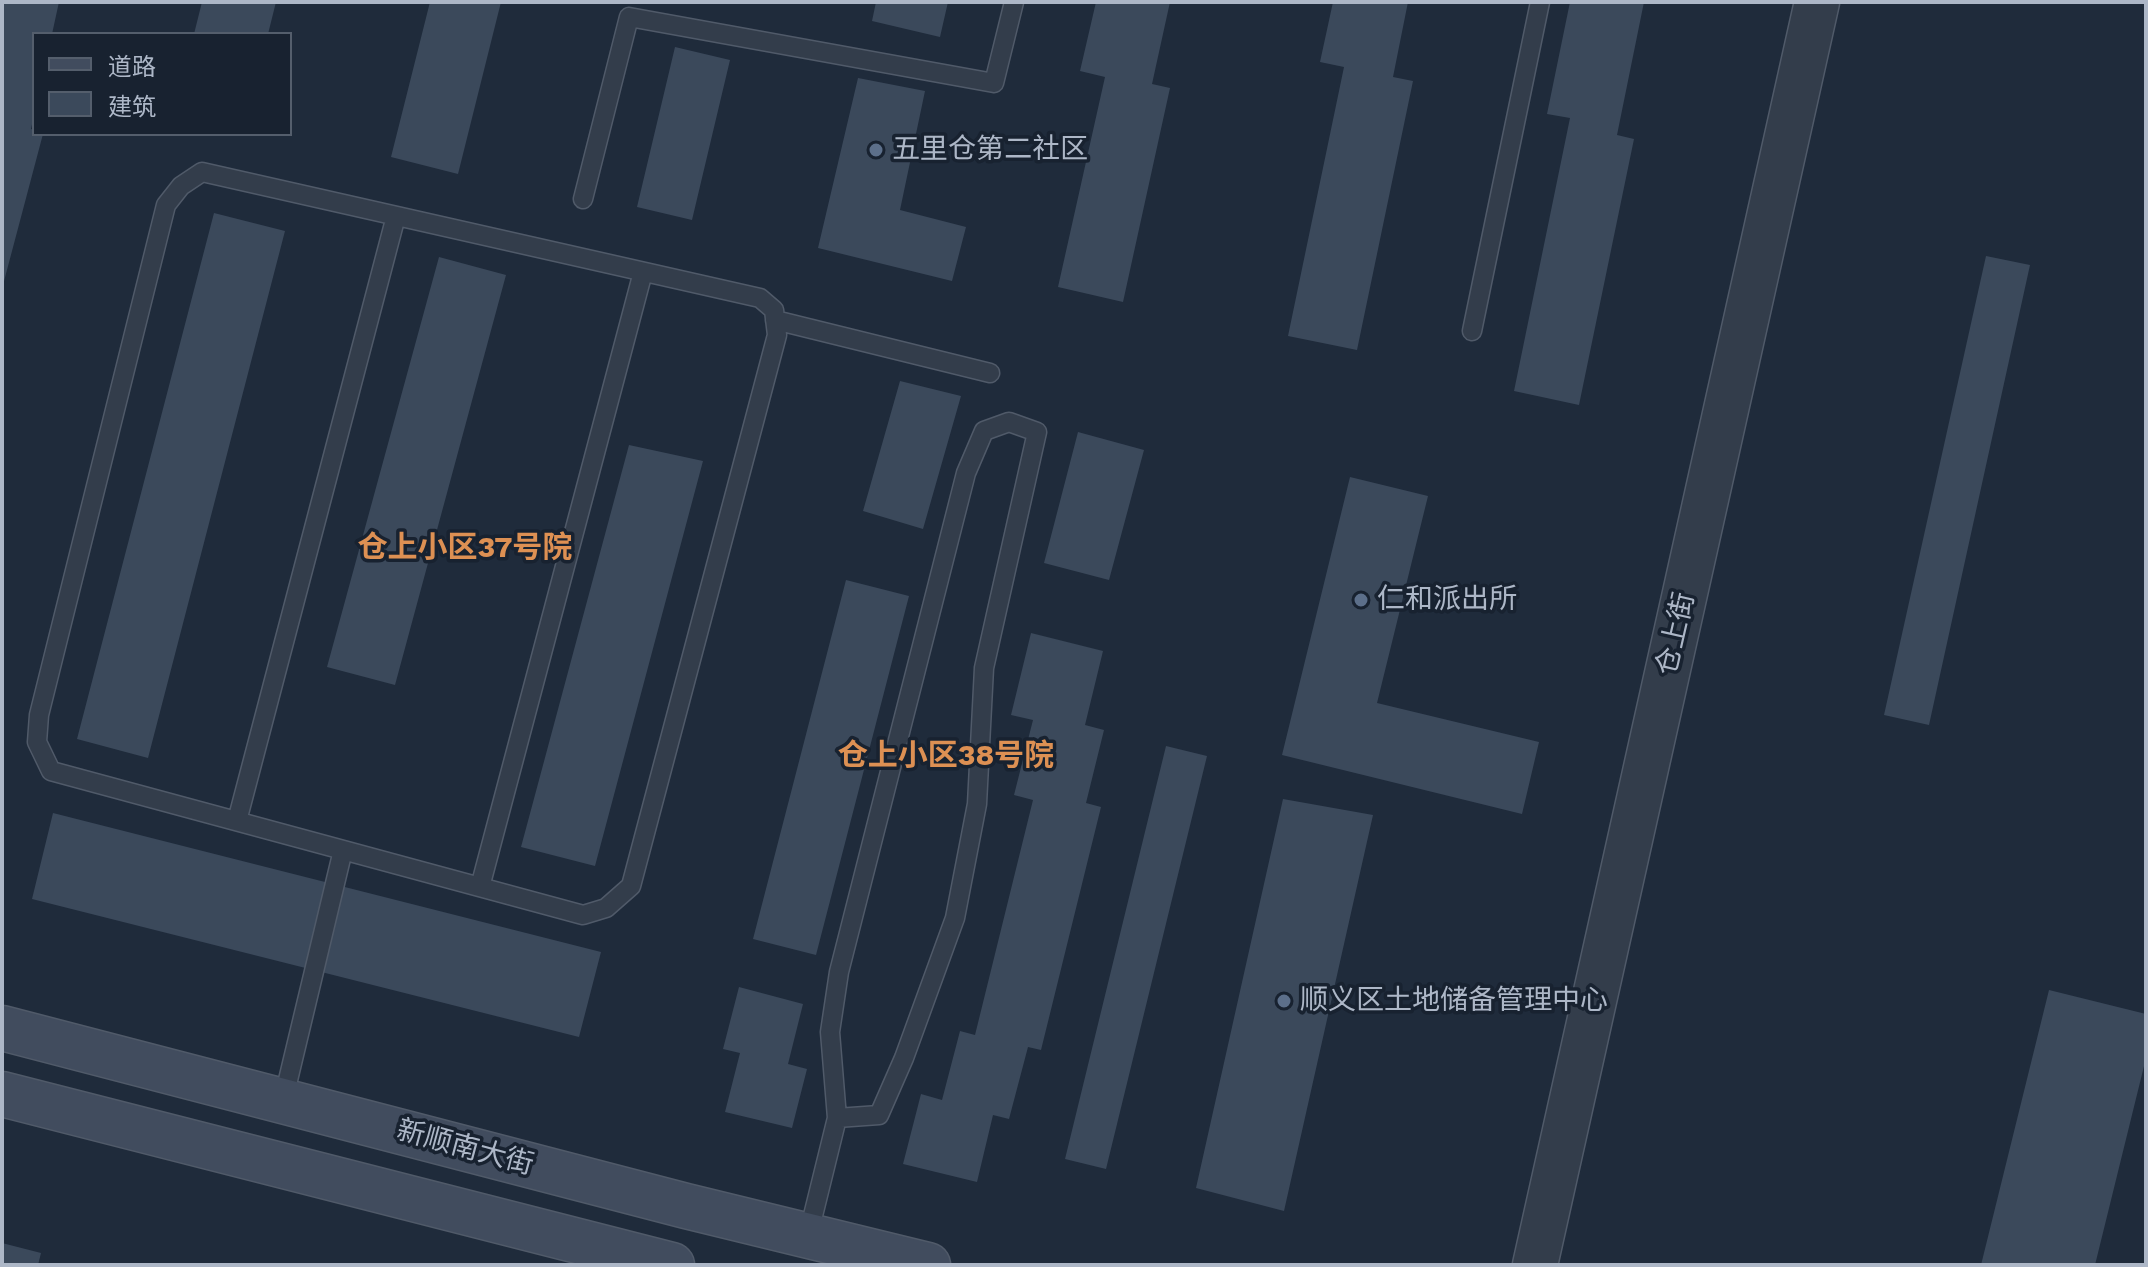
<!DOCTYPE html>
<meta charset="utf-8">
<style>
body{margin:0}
#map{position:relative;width:2148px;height:1267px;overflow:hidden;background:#1f2b3b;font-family:"Work Sans","Noto Sans SC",sans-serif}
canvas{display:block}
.frame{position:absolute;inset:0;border:4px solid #adb7c7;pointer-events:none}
.legend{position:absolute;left:32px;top:32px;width:260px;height:104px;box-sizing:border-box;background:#182230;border:2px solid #545e6c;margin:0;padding:10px 14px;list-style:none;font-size:24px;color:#adb7c7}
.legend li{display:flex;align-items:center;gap:16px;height:40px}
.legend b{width:40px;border:2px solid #545e6c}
</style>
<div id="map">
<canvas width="2148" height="1267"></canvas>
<div class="frame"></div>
<ul class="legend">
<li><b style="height:10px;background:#414c5e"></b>道路</li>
<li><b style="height:22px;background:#3b495b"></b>建筑</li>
</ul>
</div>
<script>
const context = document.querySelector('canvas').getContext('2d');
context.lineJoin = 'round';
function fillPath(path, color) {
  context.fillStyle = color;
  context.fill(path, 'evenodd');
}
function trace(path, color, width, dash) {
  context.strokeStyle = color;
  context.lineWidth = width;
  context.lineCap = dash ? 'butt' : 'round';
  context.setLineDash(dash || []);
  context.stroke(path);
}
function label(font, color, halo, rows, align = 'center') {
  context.font = font + ' "Work Sans","Noto Sans SC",sans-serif';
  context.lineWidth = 7;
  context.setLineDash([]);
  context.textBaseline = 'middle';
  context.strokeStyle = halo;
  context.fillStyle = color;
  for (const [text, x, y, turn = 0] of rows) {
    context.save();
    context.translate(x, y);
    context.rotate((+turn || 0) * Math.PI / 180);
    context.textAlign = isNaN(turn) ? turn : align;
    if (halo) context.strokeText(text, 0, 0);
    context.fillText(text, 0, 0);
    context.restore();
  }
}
fillPath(new Path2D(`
 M2,2H59L52,34H34V115L31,129L34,130V134H43L3,285Z
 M202,2H276L268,34H194Z
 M430,2H501L458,174L391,157Z
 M876,2H948L940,37L872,21Z
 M1096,2H1170L1152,84L1170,88L1123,302L1058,287L1105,77L1080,71Z
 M1333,2H1408L1393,77L1413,81L1357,350L1288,336L1344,67L1320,62Z
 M1570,2H1644L1617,135L1634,139L1579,405L1514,391L1570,118L1547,114Z
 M675,47L730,60L692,220L637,207Z
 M858,78L925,91L900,210L966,227L952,281L818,248Z
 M214,213L285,231L148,758L77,739Z
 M1986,256L2030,265L1929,725L1884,715Z
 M439,257L506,275L395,685L327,667Z
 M900,381L961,396L923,529L863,511Z
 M1078,432L1144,450L1109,580L1044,563Z
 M629,445L703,461L595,866L521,847Z
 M1350,477L1428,496L1377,703L1539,742L1522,814L1282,755Z
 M846,580L909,596L816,955L753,939Z
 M1031,633L1103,651L1085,725L1104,730L1086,803L1101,807L1041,1050L1028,1047L1009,1119L993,1115L977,1182L903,1164L921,1094L942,1100L960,1031L975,1035L1033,800L1014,795L1033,720L1011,715Z
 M1166,746L1207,756L1106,1169L1065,1159Z
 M1283,799L1373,815L1284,1211L1196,1188Z
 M53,813L601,952L579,1037L32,899Z
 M739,987L803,1004L788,1064L807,1069L792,1128L725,1112L740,1053L723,1049Z
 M2049,990L2146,1014V1058L2095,1265H1981Z
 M2,1243L41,1253L38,1265H2Z`), '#3b495b');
const service = new Path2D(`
 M583,199L629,17L994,83L1014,2
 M775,320L990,373
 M1472,331L1540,2
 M237,821L396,216
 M480,887L643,272
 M283,1101L343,850L583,915L606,908L631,886L777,335L774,310L760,298L202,172L181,186L166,205L39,715L37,742L51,771L343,850
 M808,1236L837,1118L830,1032L839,972L966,473L984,431L1009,422L1037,432L984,668L977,804L955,918L904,1058L879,1115L837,1118`);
const tertiary = new Path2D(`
 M1535,1265L1817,2`);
const secondary = new Path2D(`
 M2,1028L686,1206L928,1265
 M2,1094L672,1265`);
trace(service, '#505a69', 21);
trace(tertiary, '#505a69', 47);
trace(secondary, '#505a69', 47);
trace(service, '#333d4b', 18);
trace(tertiary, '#333d4b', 44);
trace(secondary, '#414c5e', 44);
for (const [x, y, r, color] of [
 [876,150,8,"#5c6f8a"],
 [1361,600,8,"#5c6f8a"],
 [1284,1001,8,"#5c6f8a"]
]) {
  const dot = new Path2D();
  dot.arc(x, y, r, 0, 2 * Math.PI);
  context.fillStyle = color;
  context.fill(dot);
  trace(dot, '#182230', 3);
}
label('28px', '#adb7c7', '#182230', [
 ["五里仓第二社区",892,150],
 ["仁和派出所",1377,600],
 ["顺义区土地储备管理中心",1300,1001]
], 'left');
label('28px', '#adb7c7', '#182230', [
 ["仓上街",1676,634,-77],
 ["新顺南大街",465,1148,15]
]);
label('bold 30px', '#dd9053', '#182230', [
 ["仓上小区37号院",465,548],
 ["仓上小区38号院",946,756]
]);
</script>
